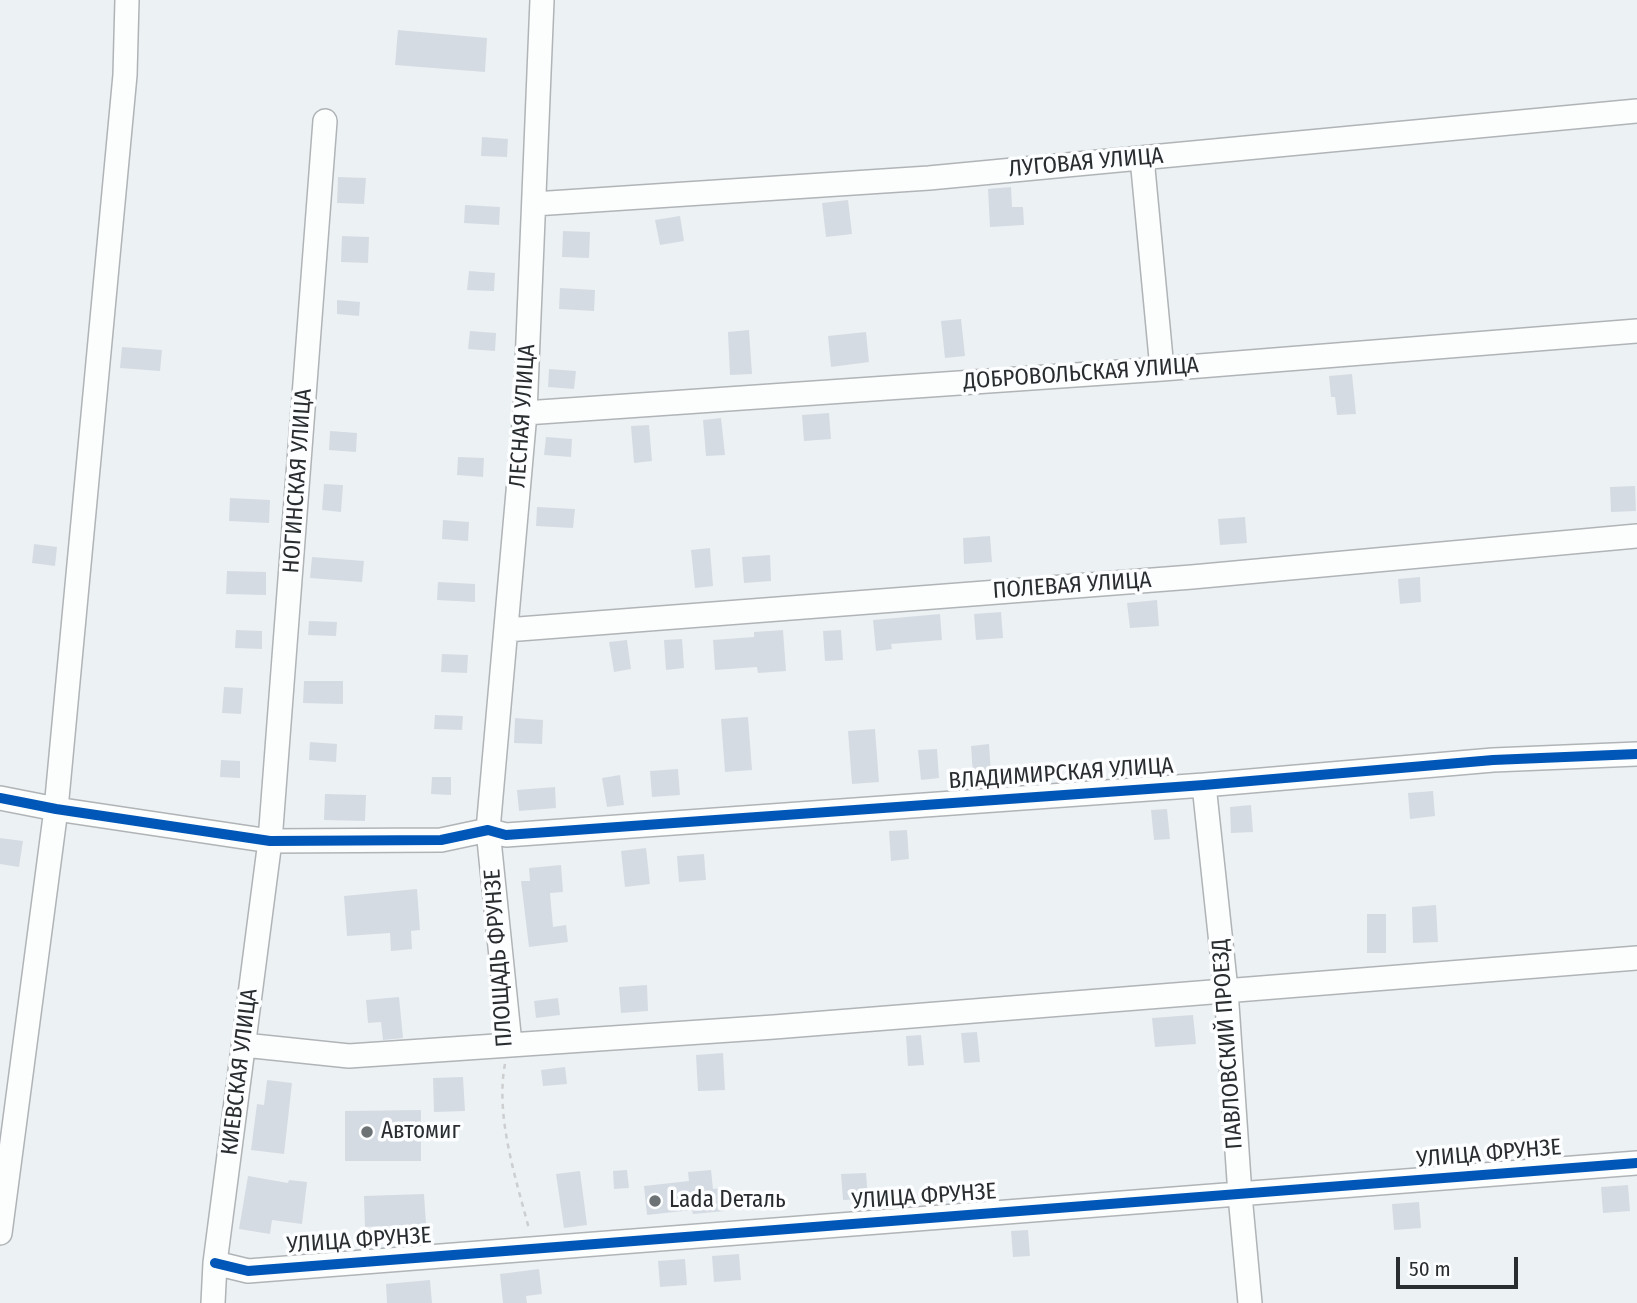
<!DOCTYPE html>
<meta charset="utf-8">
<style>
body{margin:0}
#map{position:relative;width:1637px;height:1303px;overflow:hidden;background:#ecf1f4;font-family:"Fira Sans Condensed",sans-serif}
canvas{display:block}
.scale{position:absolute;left:1396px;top:1257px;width:122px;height:32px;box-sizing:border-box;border:4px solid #292d2f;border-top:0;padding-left:9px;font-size:21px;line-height:24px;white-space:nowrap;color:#292d2f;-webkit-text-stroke:5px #fcfeff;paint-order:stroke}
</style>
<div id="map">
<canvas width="1637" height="1303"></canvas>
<div class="scale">50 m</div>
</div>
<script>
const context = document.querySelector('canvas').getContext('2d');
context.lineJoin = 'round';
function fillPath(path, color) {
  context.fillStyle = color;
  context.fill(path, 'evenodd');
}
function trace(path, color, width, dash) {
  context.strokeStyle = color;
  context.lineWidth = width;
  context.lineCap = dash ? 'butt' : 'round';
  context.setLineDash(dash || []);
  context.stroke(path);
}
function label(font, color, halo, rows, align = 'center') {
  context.font = font + ' "Fira Sans Condensed",sans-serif';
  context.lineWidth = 7;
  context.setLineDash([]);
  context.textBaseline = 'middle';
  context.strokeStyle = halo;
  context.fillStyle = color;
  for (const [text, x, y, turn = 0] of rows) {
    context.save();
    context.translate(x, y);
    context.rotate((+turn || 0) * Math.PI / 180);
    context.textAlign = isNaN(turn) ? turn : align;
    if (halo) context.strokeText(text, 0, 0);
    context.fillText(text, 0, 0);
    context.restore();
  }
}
fillPath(new Path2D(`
 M398,30L487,38L485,72L395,65Z
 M482,137L508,139L507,157L481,156Z
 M338,177L366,178L364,204L337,203Z
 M1011,187L1012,207H1023L1024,225L990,227L988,189Z
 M848,200L852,234L826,237L822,203Z
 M465,205L500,207L499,225L464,223Z
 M680,216L684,241L660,245L655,220Z
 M563,231L590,232L589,258L562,257Z
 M342,236L369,237L368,263L341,262Z
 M469,271L495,273L494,291L467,290Z
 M560,288L595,290L594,311L559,309Z
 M337,300L360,302L359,316L337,314Z
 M961,319L965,356L945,358L941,321Z
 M749,330L752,374L730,375L728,332Z
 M470,331L496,333L495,351L468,349Z
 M866,332L869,362L831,367L828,336Z
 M122,347L162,350L160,371L120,368Z
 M549,369L576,371L574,389L548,387Z
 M1352,374L1356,414L1337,415L1335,397H1331L1329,376Z
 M829,413L831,439L804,441L802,415Z
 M721,418L725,455L706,456L703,420Z
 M649,425L652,461L634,463L631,426Z
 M330,431L357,433L356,452L329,450Z
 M546,437L572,439L571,457L544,455Z
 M458,457L484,458L483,477L457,475Z
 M324,484L343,485L341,512L322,510Z
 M1635,486L1636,511L1611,512L1610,487Z
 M230,498L270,500L269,523L229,521Z
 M537,507L575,509L573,528L536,526Z
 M1245,517L1247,543L1220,545L1218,519Z
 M443,520L469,522L468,541L442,539Z
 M990,536L992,562L964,564L963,538Z
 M34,544L57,547L55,566L32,563Z
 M710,548L713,586L695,588L691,550Z
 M770,555L771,581L744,583L742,557Z
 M312,557L364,561L362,582L310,578Z
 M227,571L266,572V595L226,594Z
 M1420,577L1421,602L1400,604L1398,579Z
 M438,582L475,584V602L437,600Z
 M1157,600L1159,626L1130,628L1127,603Z
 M1001,612L1003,638L976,640L974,614Z
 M940,614L942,640L891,644L892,649L876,651L873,620Z
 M309,621L337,622L336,636L308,635Z
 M236,630L262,631V649L235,648Z
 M783,630L786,671L758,673L757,667L715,670L713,640L754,637V632Z
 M841,630L843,660L825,661L823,631Z
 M682,639L684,668L666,670L664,640Z
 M627,640L631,669L614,672L609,642Z
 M442,654L468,655L467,673L441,672Z
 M304,681H343V704L303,703Z
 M224,687L243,688L241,714L222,713Z
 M435,715L463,716L462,730L434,729Z
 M748,717L752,770L725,772L721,719Z
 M515,718L543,720L542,744L514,743Z
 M875,729L879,782L852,784L848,731Z
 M310,742L337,744L336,762L309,760Z
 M989,744L991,774L973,775L971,746Z
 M937,749L939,778L921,780L918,750Z
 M221,760L240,761V778L220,777Z
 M678,769L680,795L652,797L650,771Z
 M620,775L624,805L607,807L602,778Z
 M432,777H451V795L431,794Z
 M555,787L556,808L519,811L517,790Z
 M1433,791L1435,816L1410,819L1408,793Z
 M325,794L366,795L365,821L324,820Z
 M1251,805L1253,832L1231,833L1230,807Z
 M1167,809L1170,839L1154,840L1151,810Z
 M907,830L909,859L891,861L889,831Z
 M0,838L23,841L19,867L0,864Z
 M646,848L650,884L625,887L621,851Z
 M704,854L706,880L679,882L677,856Z
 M561,865L563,892L550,893L553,927L566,925L568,942L529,947L521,881H530L529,868Z
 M417,889L420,930L411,931L412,949L391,951L390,933L347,936L344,896Z
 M1436,905L1438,942L1413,943L1412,907Z
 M1367,914H1386V953H1367Z
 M647,985L648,1011L621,1013L619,987Z
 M399,997L403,1038L383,1040L381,1022L368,1023L366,1000Z
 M558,998L560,1015L536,1018L534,1001Z
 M1193,1015L1196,1044L1155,1047L1152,1018Z
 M977,1032L980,1062L964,1063L961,1033Z
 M921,1035L924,1065L908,1066L906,1036Z
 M723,1053L725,1090L698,1091L696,1055Z
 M565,1067L567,1084L543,1086L541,1070Z
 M463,1077L465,1111L434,1112L433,1078Z
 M267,1080L292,1083L284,1154L251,1150L257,1104L264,1105Z
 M421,1110V1161H345V1111Z
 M627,1170L629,1188L614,1189L613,1171Z
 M711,1170L713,1189L722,1188L725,1211L693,1214L692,1210L647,1215L644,1186L689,1181L688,1172Z
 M580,1171L587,1225L564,1228L556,1174Z
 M866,1173L868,1199L843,1200L841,1174Z
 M248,1176L288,1183L289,1180L307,1182L302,1224L272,1220L270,1234L239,1229Z
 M1628,1185L1630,1211L1603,1213L1601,1187Z
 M424,1194L426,1224L365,1227L364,1196Z
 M1419,1202L1421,1228L1394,1230L1392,1204Z
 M1028,1230L1030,1256L1013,1257L1011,1231Z
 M739,1254L741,1280L714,1282L712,1256Z
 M685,1259L687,1285L660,1287L658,1261Z
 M539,1269L542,1294L526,1296L527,1303H503L500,1274Z
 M430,1280L432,1303H387L386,1284Z`), '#d5dbe3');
const minor = new Path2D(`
 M1142,158L1162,369
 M534,204L929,178L1637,111
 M525,413L1162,369L1637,331
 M506,630L1192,577L1637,536
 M1204,785L1226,990L1240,1195L1250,1303
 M0,798L56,809L270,841L441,840L488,830L506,835L1204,785L1493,760L1637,754
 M510,1044L488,830L525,413L542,0
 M244,1045L349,1056L774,1027L1637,958
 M0,1233L56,809L125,75L127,0
 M215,1263L248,1271L1637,1163
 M213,1303L215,1263L270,841L325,121`);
trace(minor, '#b0b4b6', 26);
trace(new Path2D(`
 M505,1064C495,1116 516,1179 529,1229`), '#cccecf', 2.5, [5, 5]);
trace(minor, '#fcfdfd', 23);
trace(new Path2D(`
 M0,798L56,809L270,841L441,840L488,830L506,835L1204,785L1493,760L1637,754
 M215,1263L248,1271L1637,1163`), '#0057b8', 10);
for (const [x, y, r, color] of [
 [367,1132,7,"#6d7274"],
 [655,1201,7,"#6d7274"]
]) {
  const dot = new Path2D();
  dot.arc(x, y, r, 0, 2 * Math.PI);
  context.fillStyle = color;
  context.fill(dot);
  trace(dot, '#fcfeff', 2.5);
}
label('23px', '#292d2f', '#fcfeff', [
 ["ЛУГОВАЯ УЛИЦА",1086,163,-5],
 ["ДОБРОВОЛЬСКАЯ УЛИЦА",1081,374,-4],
 ["ЛЕСНАЯ УЛИЦА",523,416,-86],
 ["НОГИНСКАЯ УЛИЦА",298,481,-86],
 ["ПОЛЕВАЯ УЛИЦА",1072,586,-4],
 ["ВЛАДИМИРСКАЯ УЛИЦА",1061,774,-4],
 ["ПЛОЩАДЬ ФРУНЗЕ",499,958,-94],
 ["ПАВЛОВСКИЙ ПРОЕЗД",1228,1044,-94],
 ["КИЕВСКАЯ УЛИЦА",240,1072,-83],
 ["УЛИЦА ФРУНЗЕ",1489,1154,-5],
 ["УЛИЦА ФРУНЗЕ",924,1197,-4],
 ["УЛИЦА ФРУНЗЕ",359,1241,-4]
]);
label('23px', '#292d2f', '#fcfeff', [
 ["Автомиг",381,1132],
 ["Lada Dеталь",669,1201]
], 'left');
</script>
